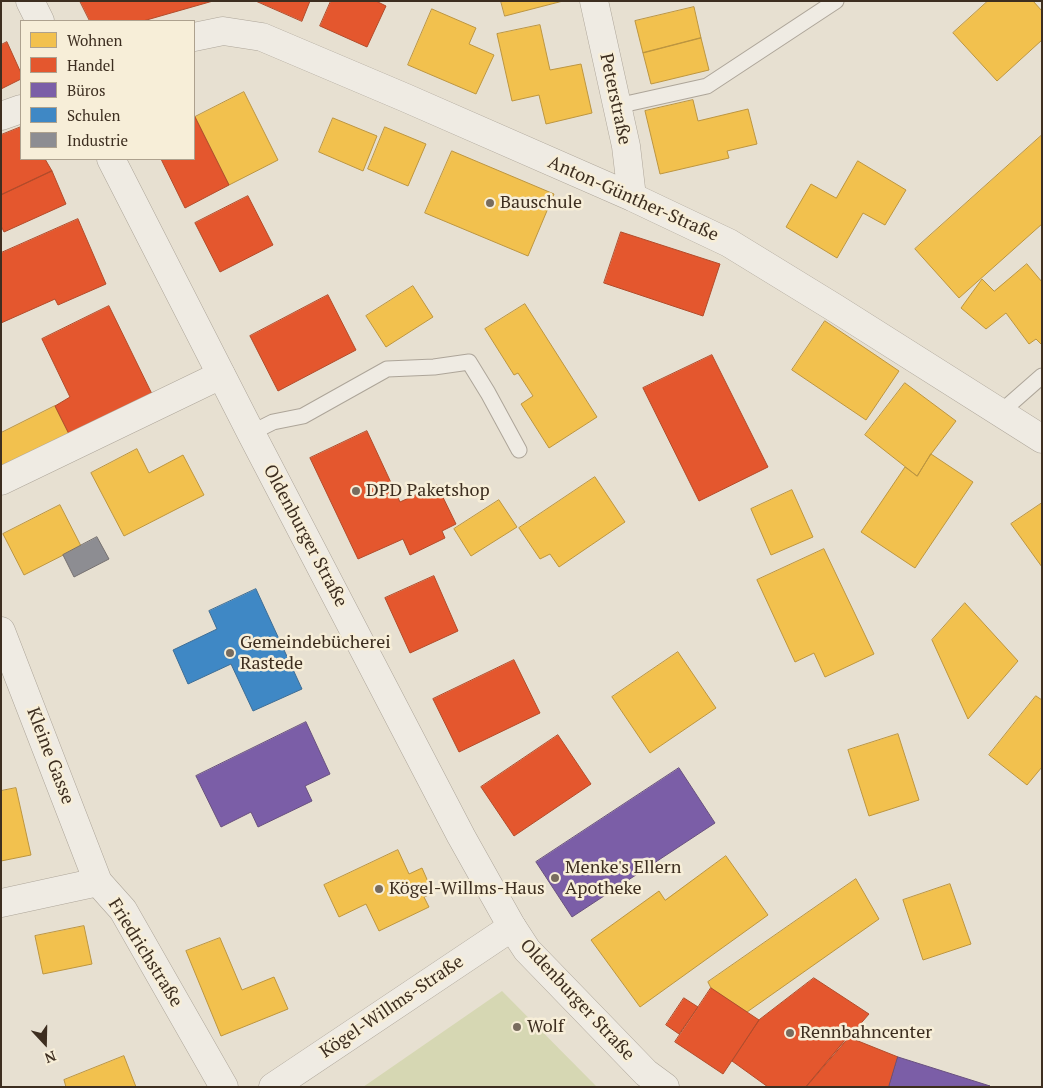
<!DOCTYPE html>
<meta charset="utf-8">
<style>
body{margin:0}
#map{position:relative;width:1043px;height:1088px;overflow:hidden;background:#e7e0d1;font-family:"PT Serif",serif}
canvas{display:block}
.frame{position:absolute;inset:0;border:2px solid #3d2e20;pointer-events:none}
.legend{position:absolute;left:20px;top:20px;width:175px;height:140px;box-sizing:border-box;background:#f7eed8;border:1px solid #ada18e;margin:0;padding:6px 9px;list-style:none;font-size:15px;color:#3d2e20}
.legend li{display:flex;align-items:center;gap:10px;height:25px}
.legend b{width:25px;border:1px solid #ada18e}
.north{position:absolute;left:20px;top:1018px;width:50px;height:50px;-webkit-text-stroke:4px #f7eed8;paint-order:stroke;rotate:159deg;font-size:14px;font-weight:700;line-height:20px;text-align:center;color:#3d2e20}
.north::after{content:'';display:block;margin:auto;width:18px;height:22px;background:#3d2e20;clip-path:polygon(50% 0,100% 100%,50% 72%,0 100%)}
</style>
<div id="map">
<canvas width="1043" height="1088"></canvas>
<div class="frame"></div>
<ul class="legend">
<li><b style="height:14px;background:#f2c14e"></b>Wohnen</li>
<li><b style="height:14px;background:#e4572e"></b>Handel</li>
<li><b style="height:14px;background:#7b5ea7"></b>Büros</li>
<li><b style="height:14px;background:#3f88c5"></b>Schulen</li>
<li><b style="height:14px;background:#8d8d92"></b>Industrie</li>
</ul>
<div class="north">N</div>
</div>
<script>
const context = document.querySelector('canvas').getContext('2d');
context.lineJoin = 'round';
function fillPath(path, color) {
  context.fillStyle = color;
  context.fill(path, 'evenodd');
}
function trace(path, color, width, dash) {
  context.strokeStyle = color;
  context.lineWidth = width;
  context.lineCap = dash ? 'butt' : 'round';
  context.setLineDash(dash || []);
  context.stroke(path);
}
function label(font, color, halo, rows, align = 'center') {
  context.font = font + ' "PT Serif",serif';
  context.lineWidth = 5;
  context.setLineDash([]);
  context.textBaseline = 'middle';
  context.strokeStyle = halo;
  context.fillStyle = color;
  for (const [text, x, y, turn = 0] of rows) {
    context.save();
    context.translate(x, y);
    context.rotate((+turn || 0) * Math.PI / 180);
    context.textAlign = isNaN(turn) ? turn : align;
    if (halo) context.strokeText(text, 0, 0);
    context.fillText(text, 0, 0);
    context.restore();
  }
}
fillPath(new Path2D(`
 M502,991L597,1087H363Z`), '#d6d7b3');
const homes = new Path2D(`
 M501,1H563L505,16Z
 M988,1H1033L1042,11V40L997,81L953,33Z
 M694,7L701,38L643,53L635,21Z
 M432,9L476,28L469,44L494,55L476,94L408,65Z
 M540,25L550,70L581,64L592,113L546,124L539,95L512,101L497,34Z
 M701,38L709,70L651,84L643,53Z
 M244,92L278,160L229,185L195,117Z
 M693,100L698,121L748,109L757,144L727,151L729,158L660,174L645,111Z
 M333,118L377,136L363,171L319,152Z
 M385,127L426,144L408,186L368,169Z
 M1042,135V224L959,298L915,249Z
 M452,151L554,194L528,256L425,213Z
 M858,161L906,190L885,225L863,213L837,258L786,227L811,184L836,198Z
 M1027,264L1042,282V345L1036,339L1029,344L1006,313L986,329L961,308L982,279L994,291Z
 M413,286L433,317L386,347L366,316Z
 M525,304L597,417L549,448L521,404L533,396L518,373L514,375L485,329Z
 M825,321L899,371L866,420L792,370Z
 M905,383L956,421L931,454L917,476L865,435Z
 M55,406L69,434L1,469V433Z
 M137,449L149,473L183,455L204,495L124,536L91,473Z
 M931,454L973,482L915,568L861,532L905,467L917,476Z
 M595,477L625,522L559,567L550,554L540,559L519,528Z
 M792,490L813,537L771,555L751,509Z
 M499,500L517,527L471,556L454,529Z
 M1042,503V567L1011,524Z
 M60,505L81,546L24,575L3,534Z
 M824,549L874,654L825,677L814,653L795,662L757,580Z
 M965,603L1018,661L968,719L932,640Z
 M678,652L716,708L650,753L612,697Z
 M1036,696L1042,700V767L1027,785L989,755Z
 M898,734L919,800L869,816L848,750Z
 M16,788L31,855L1,861V791Z
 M398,850L409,874L422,868L433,893L424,897L429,907L379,931L366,904L339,917L324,885Z
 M726,856L768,915L640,1007L591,940L659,891L665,900Z
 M856,879L879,919L747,1012L711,988L708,982Z
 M950,884L971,944L923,960L903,900Z
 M84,926L92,964L43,974L35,936Z
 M220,938L242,990L274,977L288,1009L221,1036L186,951Z
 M124,1056L136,1087H66L64,1080Z`);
fillPath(homes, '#f2c14e');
trace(homes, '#bc9540', 1);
const shops = new Path2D(`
 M80,1H213L143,21H90Z
 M256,1H310L302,21Z
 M331,1H376L386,6L367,47L320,26Z
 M7,42L21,73V79L1,89V45Z
 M194,115L229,185L185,208L161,159H194Z
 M21,127V159H45L52,171L1,195V135Z
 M52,171L66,204L4,232L1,226V195Z
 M248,196L273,245L220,272L195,223Z
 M78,219L106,284L58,305L55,299L1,323V253Z
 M621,232L720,264L703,316L604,283Z
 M328,295L356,350L278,391L250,336Z
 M109,306L152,394L69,434L55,406L70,397L42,339Z
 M712,355L768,467L699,501L643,388Z
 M367,431L400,502L437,485L456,524L442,531L445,538L410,555L403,539L358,559L310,458Z
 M434,576L458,631L410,653L385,598Z
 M514,660L540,713L459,752L433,699Z
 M558,735L591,784L514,836L481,787Z
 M814,978L869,1014L806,1087H768L732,1061L759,1020Z
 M711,988L759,1020L723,1074L675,1042Z
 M684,998L698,1007L679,1034L666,1025Z
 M848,1037L898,1057L889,1087H806Z`);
fillPath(shops, '#e4572e');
trace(shops, '#b24b2a', 1);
const offices = new Path2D(`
 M306,722L330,774L305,786L312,801L258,827L251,812L221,827L196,776Z
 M679,768L715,823L572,917L536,862Z
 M898,1057L990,1086L889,1087Z`);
fillPath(offices, '#7b5ea7');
trace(offices, '#68507e', 1);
const schools = new Path2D(`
 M256,589L302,689L253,711L231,664L188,684L173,650L217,629L209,611Z`);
fillPath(schools, '#3f88c5');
trace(schools, '#3e6d94', 1);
const industry = new Path2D(`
 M97,537L109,559L74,577L63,555Z`);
fillPath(industry, '#8d8d92');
trace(industry, '#757070', 1);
const service = new Path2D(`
 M617,106L707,86L836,1
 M1001,412L1042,376
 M251,433L273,422L303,416L387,369L434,367L469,362L488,393L519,450`);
const minor = new Path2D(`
 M594,1L626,146L632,197
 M194,37L223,31L262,37L406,98L632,197L729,243L835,308L1042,439
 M1,116L21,109
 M1,481L221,375
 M1,631L98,882
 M1,903L98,882L123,910L224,1087
 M273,1087L512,927`);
const tertiary = new Path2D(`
 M30,1L40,21
 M111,159L251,433L461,836L512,927L527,950L646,1073L665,1087`);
trace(service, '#ada599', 17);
trace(minor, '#ada599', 29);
trace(tertiary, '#ada599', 29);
trace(service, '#efebe3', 15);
trace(minor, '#efebe3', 28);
trace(tertiary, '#efebe3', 28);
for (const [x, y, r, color] of [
 [490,203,5,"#786c5e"],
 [356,491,5,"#786c5e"],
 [230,653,5,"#786c5e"],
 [555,878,5,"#786c5e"],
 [379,889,5,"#786c5e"],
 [517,1027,5,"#786c5e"],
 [790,1033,5,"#786c5e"]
]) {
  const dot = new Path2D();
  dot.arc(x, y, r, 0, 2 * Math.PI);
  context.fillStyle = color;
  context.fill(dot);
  trace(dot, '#f7eed8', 2);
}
label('18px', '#3d2e20', '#f7eed8', [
 ["Peterstraße",615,99,78],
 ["Anton-Günther-Straße",633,199,24],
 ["Oldenburger Straße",305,536,62],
 ["Kleine Gasse",50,756,69],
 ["Friedrichstraße",145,953,58],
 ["Oldenburger Straße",577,1000,47],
 ["Kögel-Willms-Straße",392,1007,-34]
]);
label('18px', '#3d2e20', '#f7eed8', [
 ["Bauschule",500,203],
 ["DPD Paketshop",366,491],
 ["Gemeindebücherei",240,643],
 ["Rastede",240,664],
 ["Menke's Ellern",565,868],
 ["Apotheke",565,889],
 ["Kögel-Willms-Haus",389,889],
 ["Wolf",527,1027],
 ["Rennbahncenter",800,1033]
], 'left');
</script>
